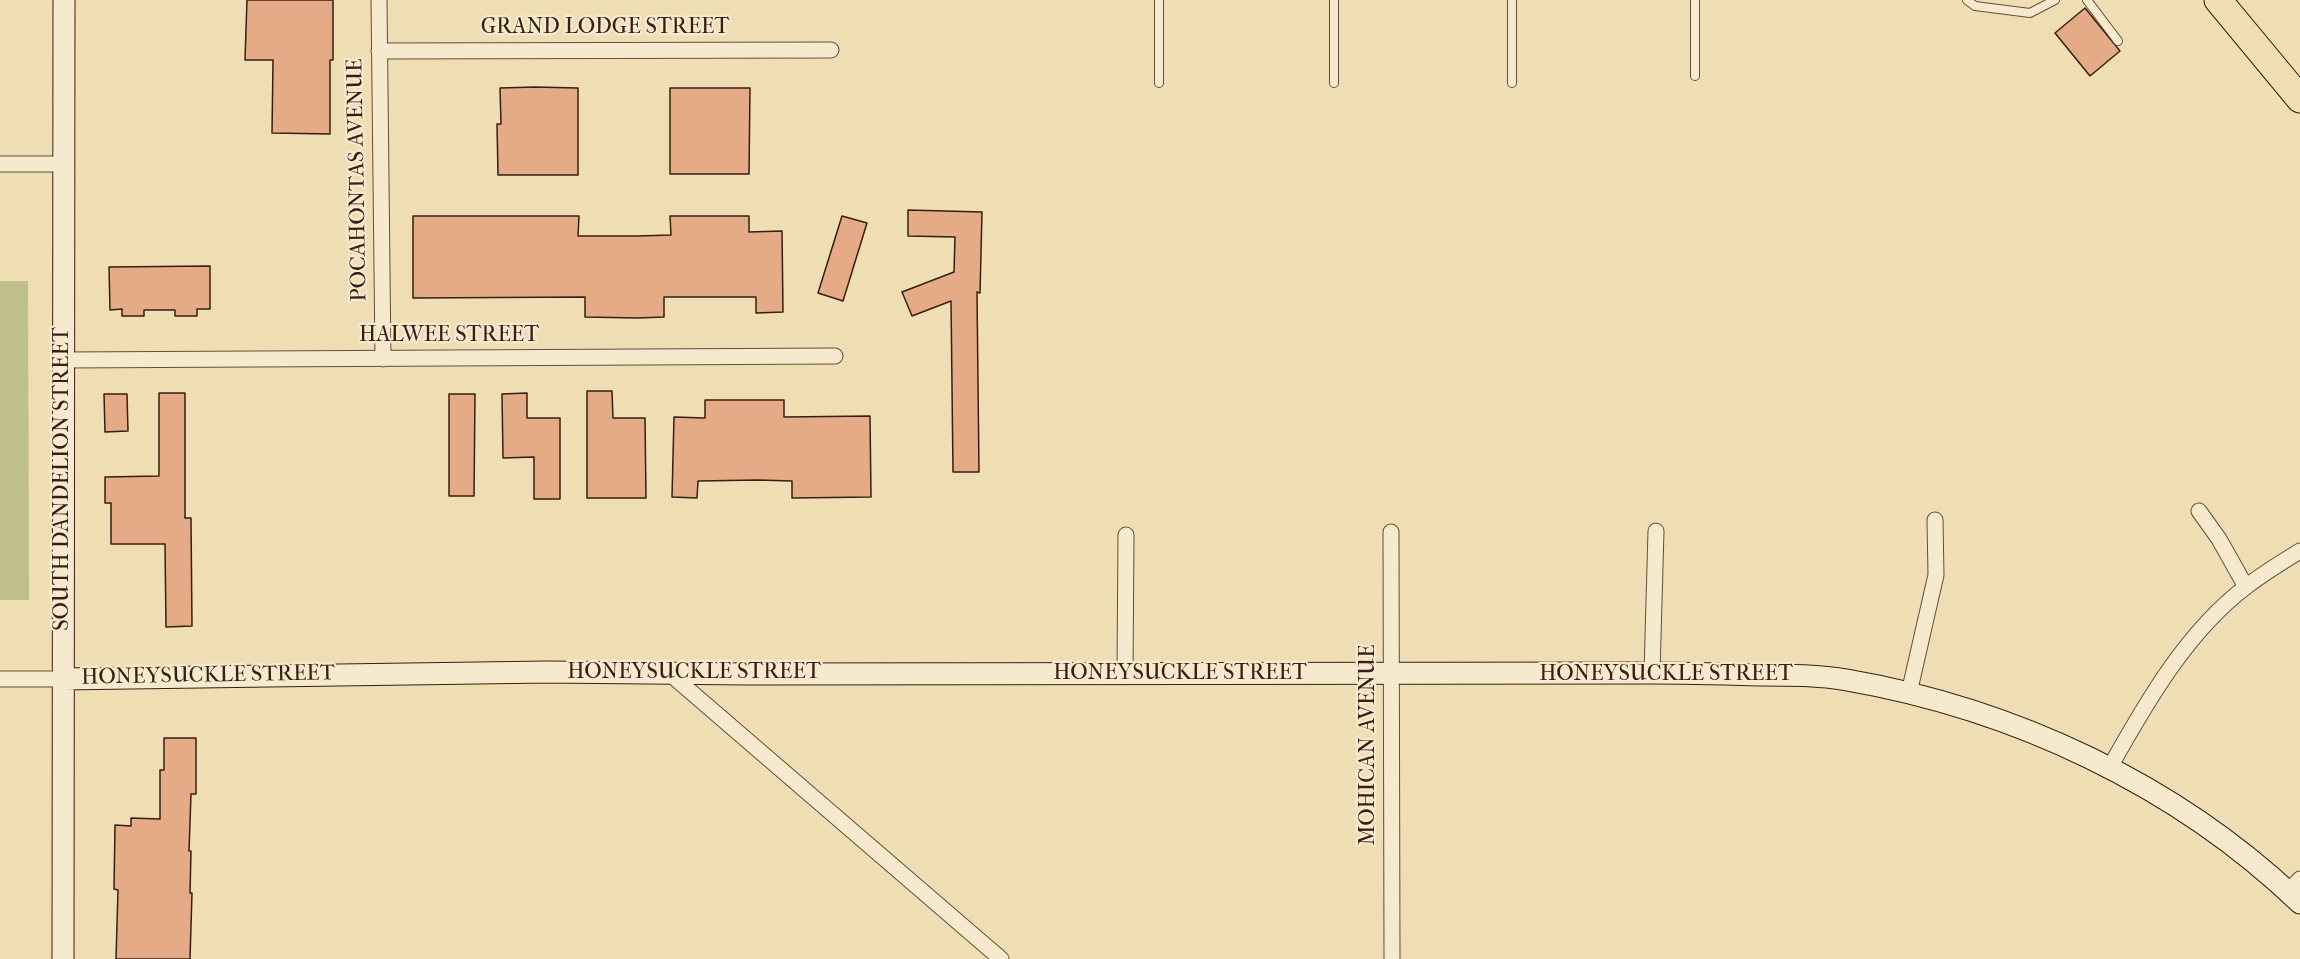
<!DOCTYPE html>
<style>
body{margin:0}
canvas{display:block;background:#efddb4}
</style>
<canvas width="2300" height="959"></canvas>
<script>
const context = document.querySelector('canvas').getContext('2d');
context.lineJoin = 'round';
function fillPath(path, color) {
  context.fillStyle = color;
  context.fill(path, 'evenodd');
}
function trace(path, color, width, dash) {
  context.strokeStyle = color;
  context.lineWidth = width;
  context.lineCap = dash ? 'butt' : 'round';
  context.setLineDash(dash || []);
  context.stroke(path);
}
function label(font, color, halo, rows, align = 'center') {
  context.font = font + ' "IM FELL French Canon",serif';
  context.lineWidth = 4.5;
  context.setLineDash([]);
  context.textBaseline = 'middle';
  context.strokeStyle = halo;
  context.fillStyle = color;
  for (const [text, x, y, turn = 0] of rows) {
    context.save();
    context.translate(x, y);
    context.rotate((+turn || 0) * Math.PI / 180);
    context.textAlign = isNaN(turn) ? turn : align;
    if (halo) context.strokeText(text, 0, 0);
    context.fillText(text, 0, 0);
    context.restore();
  }
}
fillPath(new Path2D(`
 M0,281H28L29,600H0Z`), '#bebf8a');
const building = new Path2D(`
 M247,0H333V60H330V134L272,133L273,60H245Z
 M2085,8L2120,51L2090,76L2055,33Z
 M535,87L578,88V175H498L497,124H501L500,88Z
 M670,88H750L749,174H670Z
 M908,210L982,212L980,293L977,292L979,472H953L951,301L912,316L902,292L954,272L955,237L908,236Z
 M413,216H579L578,236H637L671,235L670,216H749V232L782,231L783,312L756,313V297H664V317L638,318L585,317V297L413,298Z
 M842,216L867,223L843,301L818,293Z
 M210,266V309H197V316H175V310H144V316H122V309L110,310L109,267Z
 M587,391H612L613,418H645L646,498H587Z
 M159,393H185V518H191L192,626L166,627L165,544H111V503H105V477L159,476Z
 M527,393V418H560V499H534V457L503,458L502,394Z
 M104,394H127L128,431L105,432Z
 M449,394H475L474,496H449Z
 M705,400H784V417L870,416L871,497L792,498V481L758,480L698,481L697,498L672,497L674,417L705,418Z
 M164,738H196V794H191L189,851H191L190,893H192L190,959H116L118,890L114,889L115,825L131,826V818L160,819V770H164Z`);
fillPath(building, '#e5aa86');
trace(building, '#361f14', 1.5);
const lane = new Path2D(`
 M1159,0V83
 M1334,0V83
 M1512,0V83
 M1695,0V76
 M1967,0L1975,6L2030,13L2055,0
 M2087,0L2118,41`);
const street = new Path2D(`
 M379,0L383,359
 M379,51L831,50
 M0,164H65
 M63,360L835,356
 M2199,511L2219,539L2246,587
 M1391,532L1392,959
 M669,673L1001,959
 M1125,673L1126,535
 M1652,673L1656,531
 M0,679H62
 M1909,693L1936,575L1935,520
 M2110,767C2146,703 2187,631 2247,586C2264,573 2282,562 2300,551
 M2288,891L2300,879`);
const secondary = new Path2D(`
 M62,679L547,672L748,674L1652,673C1688,673 1724,674 1761,675C1789,675 1819,675 1847,680C2014,709 2177,785 2300,903
 M63,959L64,0`);
const highway = new Path2D(`
 M2218,0L2300,99`);
trace(lane, '#644e3c', 10);
trace(street, '#644e3c', 17);
trace(secondary, '#361f14', 23);
trace(highway, '#361f14', 29);
trace(lane, '#f5e9ce', 8);
trace(street, '#f5e9ce', 15);
trace(secondary, '#f5e9ce', 21);
trace(highway, '#efddb4', 27);
label('22px', '#361f14', '#f5e9ce', [
 ["GRAND LODGE STREET",605,28],
 ["POCAHONTAS AVENUE",358,180,-91],
 ["HALWEE STREET",449,336],
 ["SOUTH DANDELION STREET",63,479,-90],
 ["HONEYSUCKLE STREET",694,673],
 ["HONEYSUCKLE STREET",1180,674],
 ["HONEYSUCKLE STREET",1666,675],
 ["HONEYSUCKLE STREET",208,676,-1],
 ["MOHICAN AVENUE",1369,745,-90]
]);
</script>
